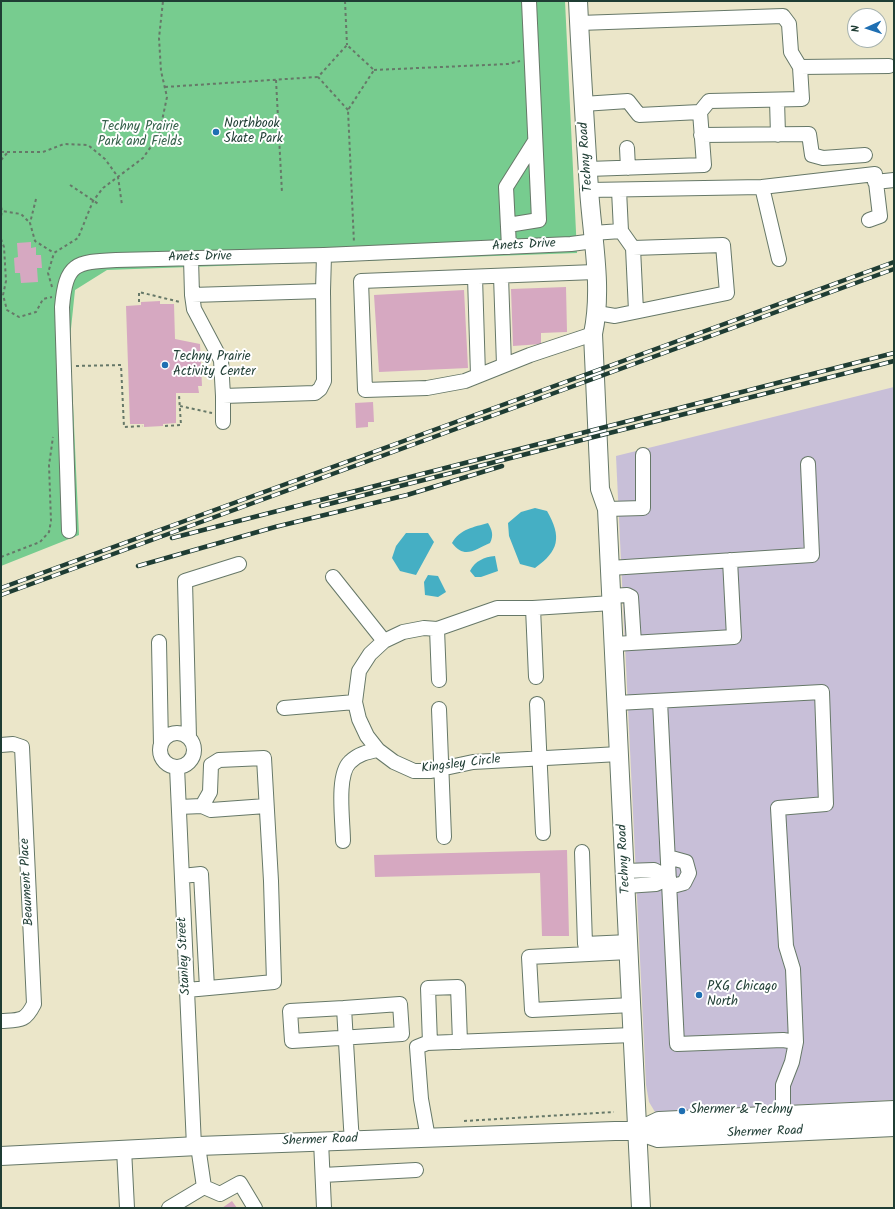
<!DOCTYPE html>
<style>
body{margin:0}
#map{position:relative;width:895px;height:1209px;overflow:hidden;background:#ebe6c9;font-family:Kalam,sans-serif}
canvas{display:block}
.frame{position:absolute;inset:0;border:2px solid #1f3d34;pointer-events:none}
.north{position:absolute;left:847px;top:8px;width:40px;height:40px;box-sizing:border-box;background:#fff;border:1px solid #a5b1ae;border-radius:50%;rotate:267deg;font-size:11px;font-weight:700;line-height:16px;text-align:center;color:#1f3d34}
.north::after{content:'';display:block;margin:auto;width:14px;height:18px;background:#1f6fb2;clip-path:polygon(50% 0,100% 100%,50% 72%,0 100%)}
</style>
<div id="map">
<canvas width="895" height="1209"></canvas>
<div class="frame"></div>
<div class="north">N</div>
</div>
<script>
const context = document.querySelector('canvas').getContext('2d');
context.lineJoin = 'round';
function fillPath(path, color) {
  context.fillStyle = color;
  context.fill(path, 'evenodd');
}
function trace(path, color, width, dash) {
  context.strokeStyle = color;
  context.lineWidth = width;
  context.lineCap = dash ? 'butt' : 'round';
  context.setLineDash(dash || []);
  context.stroke(path);
}
function label(font, color, halo, rows, align = 'center') {
  context.font = font + ' Kalam,sans-serif';
  context.lineWidth = 4;
  context.setLineDash([]);
  context.textBaseline = 'middle';
  context.strokeStyle = halo;
  context.fillStyle = color;
  for (const [text, x, y, turn = 0] of rows) {
    context.save();
    context.translate(x, y);
    context.rotate((+turn || 0) * Math.PI / 180);
    context.textAlign = isNaN(turn) ? turn : align;
    if (halo) context.strokeText(text, 0, 0);
    context.fillText(text, 0, 0);
    context.restore();
  }
}
fillPath(new Path2D(`
 M894,387V1100L655,1112L649,1102L646,1085L616,456Z`), '#c8bfd8');
fillPath(new Path2D(`
 M1,1H565L577,253L107,270L75,290L70,338L79,535L1,566Z`), '#77cc8f');
fillPath(new Path2D(`
 M535,508L547,511C562,537 559,551 535,568L520,564L509,536L508,523L521,512Z
 M488,523C492,530 494,535 490,543C475,549 465,560 452,543C460,529 474,527 488,523Z
 M406,533H428L434,542L416,575L400,571L392,558L396,546Z
 M495,556L498,571L481,577H475L470,571C475,561 484,557 495,556Z
 M428,575L438,576L446,592L438,597L425,595L424,582Z`), '#45afc4');
fillPath(new Path2D(`
 M31,242V248L36,247V255H41L42,268H37L38,282L21,283L20,273H15L14,258L18,257L17,243Z
 M566,287L567,332L541,333V344L513,346L511,289Z
 M464,290L468,368L379,372L374,295Z
 M160,301V304H174L175,339L200,344L202,386H198L199,393H176V423L163,424V426L144,427V424H130L126,306L141,305V302Z
 M373,402L374,422H368V427L356,428L355,403Z
 M567,850L569,936H542L540,873L375,877L374,855Z
 M232,1201L237,1208H222Z`), '#d6a8c1');
const minor = new Path2D(`
 M579,23L783,16L789,24L791,52L800,67
 M777,100L778,135
 M583,104L628,101L639,115L700,112L704,165L588,169
 M700,112L709,101L802,99L800,67L889,66
 M701,135L809,134L812,155L823,158L865,155
 M627,148L628,168
 M875,182L894,180
 M762,187L875,174L880,216L869,220
 M589,190L762,187L779,259
 M619,190L621,231
 M508,225L539,220L529,1
 M593,233L621,231L633,248L723,245L727,293L615,316L597,313
 M509,247L506,187L535,141
 M633,248L636,311
 M191,258L192,295L323,291L324,255
 M501,276L504,365
 M475,277L478,375
 M192,295L194,309L221,360L223,396L315,393L320,389L324,381L323,291
 M593,334L530,355L465,381L427,388L365,390L361,281L595,272
 M223,396V422
 M607,509L643,508V455
 M69,531L62,307C66,263 75,262 116,260L324,255L571,244L594,241
 M610,568L812,555L808,464
 M333,577L384,641
 M611,596L627,595L631,597L634,643
 M612,603L533,608H497L437,629L424,628L403,632L384,641L370,654L359,671L355,702L359,719L367,736L378,750L394,762L414,771H431L473,762L619,754
 M533,608L536,677
 M437,629L439,680
 M159,642L161,745
 M614,644L734,637L730,560
 M660,701L677,1044L783,1040L796,1042
 M617,703L822,692L826,804L778,808L786,946L793,969L796,1042L792,1062L783,1085V1115
 M537,704L543,833
 M284,708L355,702
 M439,709L444,837
 M160 750a17 17 0 1 1 34 0a17 17 0 1 1-34 0Z
 M189,738L185,581L239,564
 M1,745L13,744L22,747L34,1004C25,1022 20,1020 1,1021
 M177,767L194,1146
 M179,807L202,806L211,810L266,806
 M343,841C343,822 336,775 350,762C358,754 367,752 378,750
 M582,852L585,944L629,942
 M668,857L686,862L689,873L684,883L669,887
 M625,871L654,870L669,878L656,884L626,886
 M182,876L201,874L207,988
 M629,952L529,957L532,1010L632,1005
 M187,990L274,982L271,881L264,758L219,760L211,765L210,792L202,806
 M344,1008L290,1011L292,1041L402,1034L400,1004L344,1008L351,1127L352,1140
 M430,1043L428,988L458,987L460,1042
 M428,1138L421,1099L417,1047L427,1043L633,1035
 M321,1141L324,1208
 M198,1146L204,1187
 M124,1149L127,1208
 M323,1175L416,1170
 M204,1187L220,1194L240,1183L255,1208
 M169,1208L204,1187`);
const major = new Path2D(`
 M578,1C581,64 585,126 589,189C592,237 603,287 593,334L600,489L607,509L641,1208
 M638,1131L659,1121L894,1110
 M1,1156L198,1146L615,1131H638L658,1138L894,1127`);
trace(minor, '#667868', 16);
trace(major, '#667868', 20);
trace(new Path2D(`
 M345,1L347,45
 M374,70L508,64L520,61
 M276,80L282,193
 M165,87L317,77
 M348,110L318,77L347,45L374,70L348,110L354,243
 M1,152H43L64,144L88,145L105,159L118,177L122,205
 M1,160L8,152
 M70,185L100,205
 M36,199L30,223L35,241L54,253
 M1,207L2,211L21,214L30,223
 M1,216L2,211
 M1,239L4,247L6,281L3,295L7,310L19,317L36,312L43,299L52,297
 M52,287L48,273L54,253L78,238L93,201L103,188L143,158L159,135L167,97L161,71L159,38L163,1
 M139,302V292L180,302
 M76,366L121,365L124,427L143,426
 M180,406L212,413
 M165,426L181,425L179,395
 M1,557L40,542L49,532L51,521L49,465L53,437
 M464,1121L614,1112`), '#667868', 2, [3, 3]);
trace(minor, '#fff', 14);
trace(major, '#fff', 18);
const rail = new Path2D(`
 M321,506L894,361
 M172,538L894,353
 M138,566L275,527L407,495L502,466
 M1,588L894,262
 M1,595L894,269`);
trace(rail, '#1f3d34', 4.5);
trace(rail, '#fff', 3, [9]);
for (const [x, y, r, color] of [
 [216,132,4,"#1f6fb2"],
 [165,365,4,"#1f6fb2"],
 [699,995,4,"#1f6fb2"],
 [682,1111,4,"#1f6fb2"]
]) {
  const dot = new Path2D();
  dot.arc(x, y, r, 0, 2 * Math.PI);
  context.fillStyle = color;
  context.fill(dot);
  trace(dot, '#fff', 1.5);
}
label('13px', '#1f3d34', '#fff', [
 ["Northbook",224,125],
 ["Skate Park",224,140],
 ["Techny Prairie",173,358],
 ["Activity Center",173,373],
 ["PXG Chicago",707,988],
 ["North",707,1003],
 ["Shermer & Techny",690,1111]
], 'left');
label('13px', '#35614b', '#fff', [
 ["Techny Prairie",140,128],
 ["Park and Fields",140,143]
]);
label('13px', '#1f3d34', '#fff', [
 ["Techny Road",587,157,-94],
 ["Anets Drive",524,246,-3],
 ["Anets Drive",200,258,-1],
 ["Kingsley Circle",461,765,-7],
 ["Techny Road",625,859,-93],
 ["Beaument Place",28,882,-93],
 ["Stanley Street",185,956,-93],
 ["Shermer Road",765,1133,-2],
 ["Shermer Road",320,1141,-2]
]);
</script>
